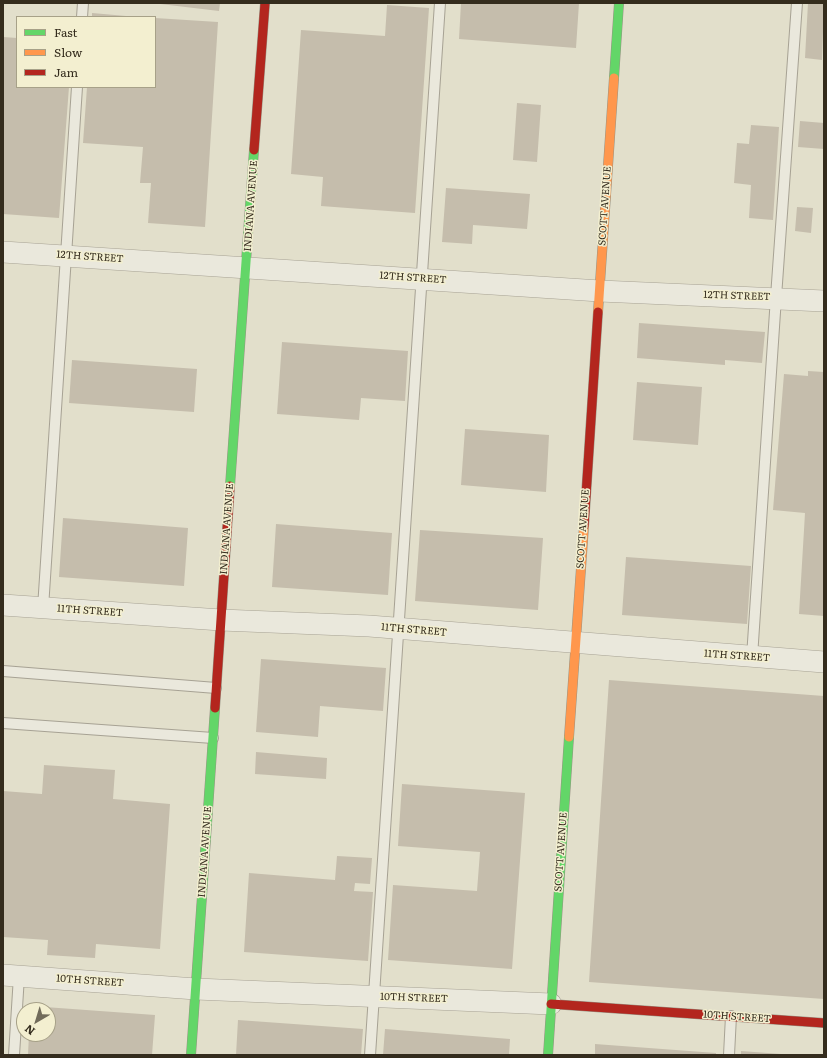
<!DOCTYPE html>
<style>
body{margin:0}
#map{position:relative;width:827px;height:1058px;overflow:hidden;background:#e2dfcb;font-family:Literata,serif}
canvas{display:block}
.frame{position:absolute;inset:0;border:4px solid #342c1d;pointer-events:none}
.legend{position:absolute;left:16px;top:16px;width:140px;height:72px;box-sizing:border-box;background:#f3efd0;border:1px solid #a7a188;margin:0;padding:5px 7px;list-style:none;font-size:12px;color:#342c1d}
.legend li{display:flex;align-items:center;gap:8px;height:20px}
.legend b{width:20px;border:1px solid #a7a188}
.north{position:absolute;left:16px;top:1002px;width:40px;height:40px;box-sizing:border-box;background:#f3efd0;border:1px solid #a7a188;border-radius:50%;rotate:218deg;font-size:11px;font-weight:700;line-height:16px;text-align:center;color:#342c1d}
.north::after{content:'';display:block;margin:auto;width:14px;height:18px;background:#716b5a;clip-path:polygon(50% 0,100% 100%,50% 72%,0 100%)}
</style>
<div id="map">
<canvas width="827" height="1058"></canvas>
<div class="frame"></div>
<ul class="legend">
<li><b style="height:5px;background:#63d668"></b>Fast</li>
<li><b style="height:5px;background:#ff974d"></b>Slow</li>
<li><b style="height:5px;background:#b3261e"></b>Jam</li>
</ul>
<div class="north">N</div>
</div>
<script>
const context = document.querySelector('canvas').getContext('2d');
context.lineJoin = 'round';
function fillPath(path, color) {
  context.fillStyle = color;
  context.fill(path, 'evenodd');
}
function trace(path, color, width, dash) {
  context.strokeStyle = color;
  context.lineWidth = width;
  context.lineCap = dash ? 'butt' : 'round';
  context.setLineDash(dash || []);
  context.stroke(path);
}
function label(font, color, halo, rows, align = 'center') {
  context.font = font + ' Literata,serif';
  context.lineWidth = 3;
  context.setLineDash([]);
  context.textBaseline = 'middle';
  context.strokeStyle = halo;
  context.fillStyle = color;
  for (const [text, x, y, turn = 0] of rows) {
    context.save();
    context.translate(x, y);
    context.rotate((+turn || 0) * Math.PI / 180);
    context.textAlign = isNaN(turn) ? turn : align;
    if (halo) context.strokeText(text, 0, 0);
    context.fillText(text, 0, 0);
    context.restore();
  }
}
fillPath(new Path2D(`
 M152,3H220L219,11Z
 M461,3H579L576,48L459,39Z
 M808,3H824L822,60L805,58Z
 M387,5L429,8L415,213L321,206L323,177L291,174L301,30L385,36Z
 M92,13L126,16V17H92Z
 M155,18L218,22L205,227L148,223L151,183H140L143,147L83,143L87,87H155Z
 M3,37L17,38V87H69L59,218L3,214Z
 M517,103L541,105L537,162L513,160Z
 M800,121L824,123V149L798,147Z
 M751,125L779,127L773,220L749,218L751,185L734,183L737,143L749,144Z
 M446,188L530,194L527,229L473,225L472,244L442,242Z
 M797,207L813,208L811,233L795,231Z
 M639,323L765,332L762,363L725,360V365L637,358Z
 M282,342L408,351L405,401L361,398L359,420L277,414Z
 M72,360L197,369L194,412L69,403Z
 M808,371L824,372V616L799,614L805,513L773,510L784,374L808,376Z
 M637,382L702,387L698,445L633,440Z
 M465,429L549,435L546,492L461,485Z
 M63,518L188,528L184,586L59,577Z
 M276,524L392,533L388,595L272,587Z
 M420,530L543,538L538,610L415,601Z
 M626,557L751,566L747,624L622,615Z
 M261,659L386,668L383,711L320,706L318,737L256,732Z
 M609,680L824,696V999L589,982Z
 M256,752L327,758L326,779L255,774Z
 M44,765L115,770L113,799L170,804L160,949L96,944L95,958L47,955L48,940L3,937V791L42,794Z
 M402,784L525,793L512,969L388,960L393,885L477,891L480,852L398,846Z
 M337,856L372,858L370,884L355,883L354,891L373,892L368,961L244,952L249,873L335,880Z
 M31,1006L155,1015L152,1055H28L29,1034H48V1010H31Z
 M238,1020L363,1029L361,1055H236Z
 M385,1029L510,1039L509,1055H383Z
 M595,1044L716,1053V1055H595Z
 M741,1051L781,1054V1055H741Z`), '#c5bdac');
const lane = new Path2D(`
 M82,17L83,3
 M43,608L77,87
 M752,657L776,297L797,3
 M3,671L216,688
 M3,723L213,738
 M14,1055L19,976
 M370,1055L440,3
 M729,1055L731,1016`);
const street = new Path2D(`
 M3,252L600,291L824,301
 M3,605L221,620L369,626L824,662
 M3,975L196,989L551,1004`);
const fast = new Path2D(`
 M614,78L619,3
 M230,486L254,150
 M191,1055L215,708
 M548,1055L569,737`);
const slow = new Path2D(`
 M598,312L614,78
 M569,737L584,526`);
const jam = new Path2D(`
 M254,150L265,3
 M584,526L598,312
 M215,708L230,486
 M551,1004L824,1023`);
trace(lane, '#a7a294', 12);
trace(street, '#a7a294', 22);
trace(fast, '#979384', 10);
trace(slow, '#979384', 10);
trace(jam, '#979384', 10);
trace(lane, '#eae8dc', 10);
trace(street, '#eae8dc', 21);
trace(fast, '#63d668', 9);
trace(slow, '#ff974d', 9);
trace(jam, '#b3261e', 9);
label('10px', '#342c1d', '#f3efd0', [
 ["INDIANA AVENUE",251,206,-86],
 ["SCOTT AVENUE",605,206,-86],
 ["12TH STREET",90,257,4],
 ["12TH STREET",413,278,4],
 ["12TH STREET",737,296,2],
 ["INDIANA AVENUE",227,529,-86],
 ["SCOTT AVENUE",583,529,-86],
 ["11TH STREET",90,611,4],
 ["11TH STREET",414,630,5],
 ["11TH STREET",737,656,4],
 ["INDIANA AVENUE",205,852,-86],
 ["SCOTT AVENUE",561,852,-86],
 ["10TH STREET",90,981,4],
 ["10TH STREET",414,998,2],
 ["10TH STREET",737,1017,4]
]);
</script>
